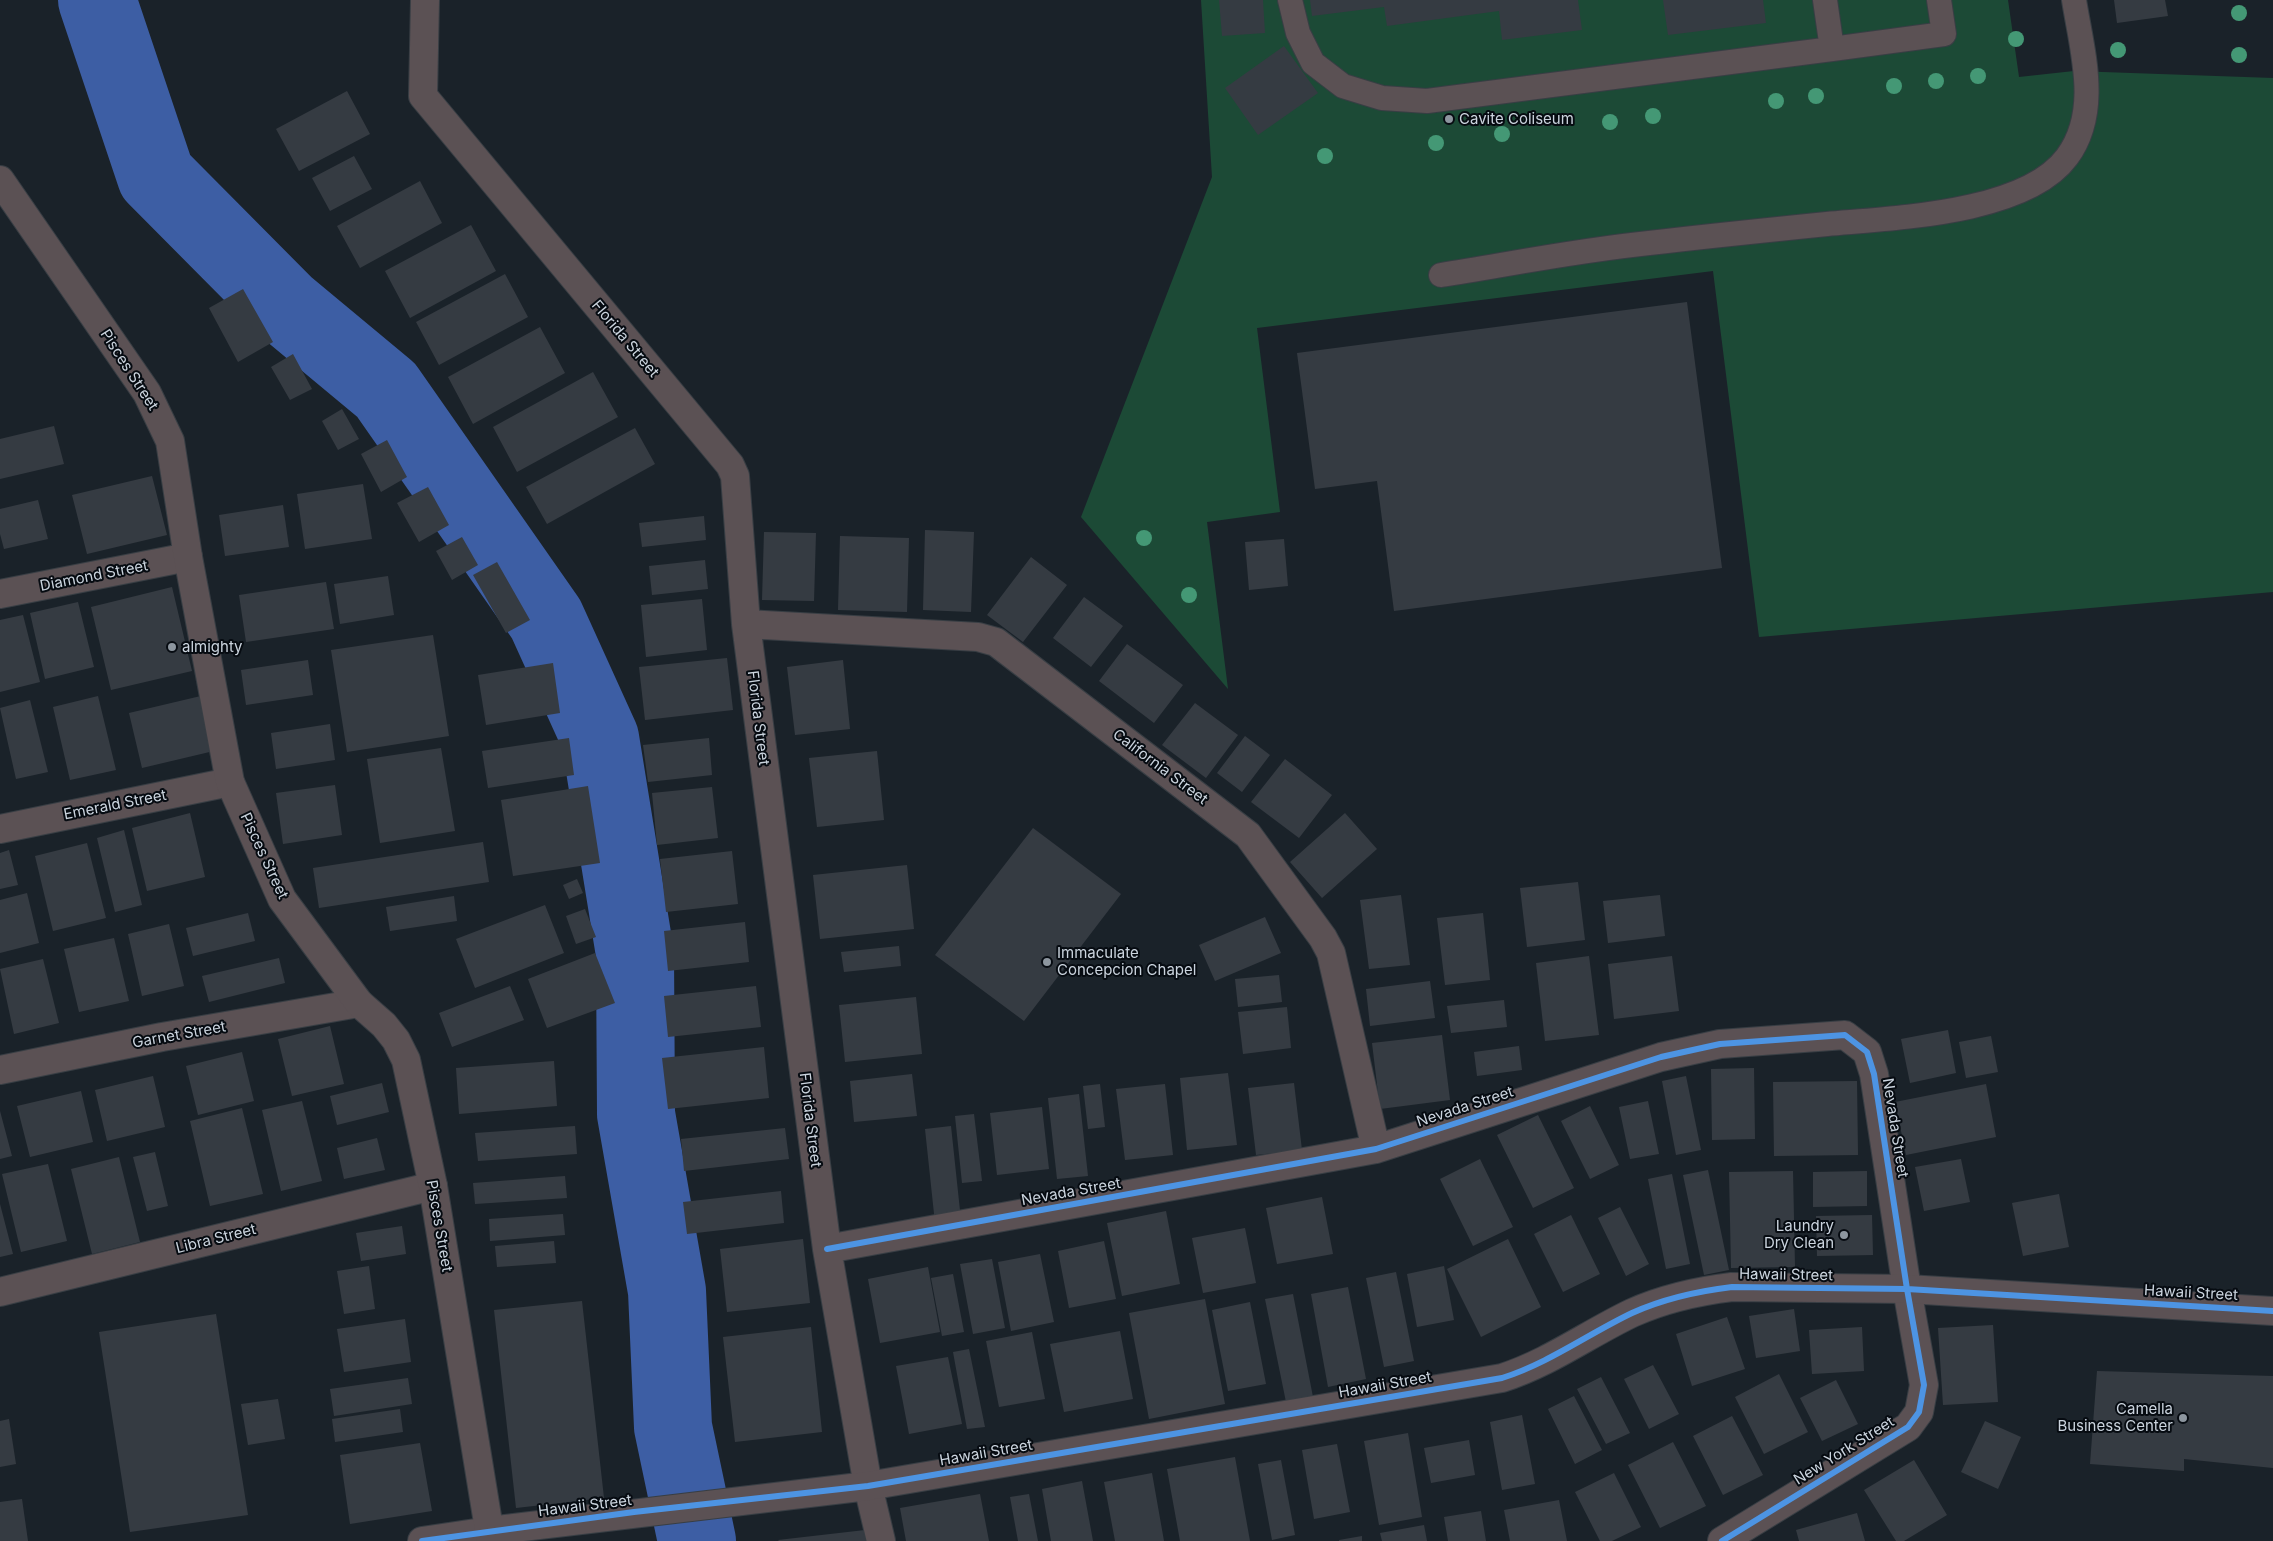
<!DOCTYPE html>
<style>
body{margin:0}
canvas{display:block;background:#1a2229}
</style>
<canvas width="2273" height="1541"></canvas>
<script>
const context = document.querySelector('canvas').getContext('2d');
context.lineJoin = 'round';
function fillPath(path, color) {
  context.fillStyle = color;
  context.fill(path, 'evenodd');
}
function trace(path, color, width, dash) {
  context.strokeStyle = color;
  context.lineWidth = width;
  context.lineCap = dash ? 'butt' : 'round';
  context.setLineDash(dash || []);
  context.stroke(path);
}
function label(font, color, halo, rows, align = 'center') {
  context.font = font + ' Inter,sans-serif';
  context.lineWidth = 4;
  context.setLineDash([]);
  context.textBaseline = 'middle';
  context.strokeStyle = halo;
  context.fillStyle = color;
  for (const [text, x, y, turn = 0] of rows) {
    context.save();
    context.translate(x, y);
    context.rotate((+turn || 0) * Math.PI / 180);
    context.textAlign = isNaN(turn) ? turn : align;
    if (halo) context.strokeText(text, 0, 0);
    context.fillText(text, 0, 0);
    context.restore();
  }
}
fillPath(new Path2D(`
 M1201,0H2008L2019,77L2074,71L2273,78V592L1759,637L1713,271L1257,328L1280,512L1207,522L1228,689L1081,517L1212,177Z`), '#1c4a36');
trace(new Path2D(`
 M97,0L156,176L285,306L386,390L546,619L600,738L635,954L636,1114L667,1291L673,1427L697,1541`), '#3d5ea4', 78);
fillPath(new Path2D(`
 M1219,0H1263L1265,33L1222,36Z
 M1310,0H1578L1582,30L1502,40L1499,11L1387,26L1384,7L1312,16Z
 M1663,0H1763L1766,23L1668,35Z
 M2114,0H2165L2168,16L2117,23Z
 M1284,46L1318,93L1258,135L1225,88Z
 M347,91L370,134L299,171L276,129Z
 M354,156L372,189L330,211L312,178Z
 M420,181L442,223L360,268L337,226Z
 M471,225L496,271L410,318L385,271Z
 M505,274L528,317L439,365L416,322Z
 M243,289L273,342L238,362L209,308Z
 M1687,302L1722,568L1394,611L1377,481L1315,489L1297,353Z
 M540,327L565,373L473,424L448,377Z
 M293,354L312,389L290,400L271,367Z
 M593,372L618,417L517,472L493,427Z
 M342,409L359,439L338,450L322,421Z
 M54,426L64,464L0,479V439Z
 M635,428L655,464L547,524L526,487Z
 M387,440L407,477L381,492L361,454Z
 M152,476L167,535L87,554L72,495Z
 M363,484L372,539L305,549L297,494Z
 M428,487L449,525L419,542L397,503Z
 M38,500L48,539L4,549L0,534V509Z
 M283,505L289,547L225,556L219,515Z
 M704,516L706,540L642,547L639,523Z
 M925,530L974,532L971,612L923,610Z
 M764,532L816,533L814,601L762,600Z
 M840,536L909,538L907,612L838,610Z
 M462,537L478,565L452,580L436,551Z
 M1284,539L1288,586L1249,590L1245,542Z
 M1031,557L1067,585L1023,642L987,615Z
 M705,560L708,589L652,595L649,566Z
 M497,562L530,620L506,633L473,575Z
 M388,576L394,615L340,624L334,584Z
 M326,582L334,629L246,642L239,595Z
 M172,587L192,671L111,690L91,607Z
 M1084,597L1123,626L1091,667L1053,638Z
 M702,599L707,650L646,657L641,605Z
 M78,602L94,667L45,679L30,613Z
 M23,615L40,682L0,692V620Z
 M433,635L449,736L347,752L331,650Z
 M1127,644L1183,685L1154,723L1099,681Z
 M727,658L733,710L645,720L639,667Z
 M308,660L313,695L246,705L241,670Z
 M843,660L850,729L795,735L787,667Z
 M553,663L560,713L486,725L478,675Z
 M205,695L218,750L142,768L129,713Z
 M98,696L116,770L70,780L53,707Z
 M30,700L48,772L16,779L0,708Z
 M1195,703L1238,735L1206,778L1162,745Z
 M330,724L335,760L276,769L271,733Z
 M1245,736L1270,755L1242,792L1217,773Z
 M569,738L574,775L488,788L482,751Z
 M709,738L712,775L648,782L643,745Z
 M441,748L455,831L380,843L367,759Z
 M877,751L884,820L817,827L809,758Z
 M1285,759L1332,795L1299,838L1251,802Z
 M335,785L342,835L283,844L276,793Z
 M588,786L600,863L513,876L501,800Z
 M712,787L718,838L657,845L652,793Z
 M190,813L205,877L147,891L132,828Z
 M1345,813L1377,849L1322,898L1290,862Z
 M1033,828L1121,894L1024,1021L935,955Z
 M124,830L142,905L115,912L97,838Z
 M483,842L489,882L319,908L313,868Z
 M87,843L106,918L53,931L35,856Z
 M9,850L18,885L0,889V853Z
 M732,851L738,904L666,912L660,859Z
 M907,865L914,929L820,939L813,875Z
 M577,879L583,893L569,899L563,885Z
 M1578,882L1585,940L1527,947L1520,888Z
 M27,893L39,943L0,953V900Z
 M1401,895L1410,965L1369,969L1360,900Z
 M1660,895L1665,936L1608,943L1603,901Z
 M454,896L457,921L390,931L386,907Z
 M545,905L564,953L475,988L456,939Z
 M585,909L596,937L576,944L566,916Z
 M248,913L255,941L193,956L186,928Z
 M1483,913L1490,980L1445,985L1437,918Z
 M1265,917L1281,953L1215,981L1199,945Z
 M745,922L749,962L668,971L664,931Z
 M169,924L184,986L142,996L128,934Z
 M114,938L129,1001L79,1012L64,949Z
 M899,946L901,966L844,972L841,952Z
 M595,953L615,1003L547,1028L528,979Z
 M1589,956L1599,1035L1545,1041L1536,963Z
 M1672,956L1679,1011L1614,1019L1608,964Z
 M279,958L285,983L209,1002L202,976Z
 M43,959L59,1023L14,1034L0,969Z
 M1279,975L1282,1002L1238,1007L1235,979Z
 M1430,981L1435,1018L1370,1026L1366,989Z
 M510,986L524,1020L452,1047L439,1013Z
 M756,986L761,1027L668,1037L664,996Z
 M916,997L922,1054L845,1062L839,1005Z
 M1504,1000L1507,1027L1451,1033L1447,1006Z
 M1287,1007L1291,1048L1243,1054L1238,1012Z
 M330,1026L344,1084L292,1096L278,1039Z
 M1948,1030L1956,1073L1910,1083L1901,1039Z
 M1442,1035L1450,1100L1380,1109L1372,1043Z
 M1991,1036L1998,1072L1966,1078L1959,1042Z
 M1519,1046L1522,1070L1477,1076L1474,1052Z
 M764,1047L769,1098L668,1109L662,1058Z
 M242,1052L254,1101L198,1115L186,1066Z
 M554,1061L557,1106L459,1114L456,1068Z
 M1754,1068L1755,1139L1712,1140L1711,1069Z
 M1228,1073L1237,1145L1187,1150L1180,1078Z
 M912,1074L917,1116L854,1122L850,1081Z
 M153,1076L165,1127L107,1141L95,1090Z
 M1686,1076L1701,1150L1676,1155L1662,1081Z
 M1857,1081L1858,1155L1774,1156L1773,1082Z
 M382,1083L389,1112L337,1125L330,1096Z
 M1294,1083L1302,1150L1256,1155L1248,1088Z
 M1100,1084L1105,1127L1088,1129L1083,1086Z
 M1165,1084L1173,1155L1125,1160L1116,1089Z
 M1986,1084L1996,1137L1906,1155L1895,1102Z
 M81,1091L93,1142L30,1157L17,1106Z
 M1079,1094L1088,1176L1057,1179L1048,1098Z
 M302,1101L322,1181L281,1191L262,1110Z
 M1648,1101L1659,1154L1630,1159L1619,1107Z
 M1590,1106L1619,1165L1590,1179L1561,1121Z
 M1042,1107L1049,1169L997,1175L990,1113Z
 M242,1108L263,1194L210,1206L190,1121Z
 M0,1111L12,1156L0,1159Z
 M974,1114L982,1181L962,1183L955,1116Z
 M1538,1115L1574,1188L1533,1208L1497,1135Z
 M575,1126L577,1154L478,1161L475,1133Z
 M951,1126L961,1220L935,1223L925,1129Z
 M785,1128L789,1159L684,1171L681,1139Z
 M377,1138L385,1170L344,1179L337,1148Z
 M155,1152L168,1206L147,1211L133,1157Z
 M119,1157L140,1242L92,1254L71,1169Z
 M1480,1159L1513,1227L1473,1246L1440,1179Z
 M1961,1159L1970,1202L1924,1211L1915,1167Z
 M48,1164L67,1241L21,1252L2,1174Z
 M1708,1170L1729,1270L1704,1275L1683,1175Z
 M1793,1171L1795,1267L1731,1268L1729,1172Z
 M1867,1171V1206L1813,1207V1172Z
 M1672,1174L1690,1264L1666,1269L1648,1179Z
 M565,1176L567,1198L475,1204L473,1183Z
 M781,1191L784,1223L687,1234L683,1202Z
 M2059,1194L2069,1247L2023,1256L2012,1203Z
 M1322,1197L1333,1254L1277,1264L1266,1208Z
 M0,1204L13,1254L0,1257Z
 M1620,1207L1649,1264L1626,1276L1598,1218Z
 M1166,1211L1180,1284L1122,1296L1107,1223Z
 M563,1214L565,1235L490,1241L489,1219Z
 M1571,1215L1600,1274L1563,1292L1534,1234Z
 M1872,1215L1873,1255L1817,1256L1816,1216Z
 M402,1226L406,1254L361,1261L356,1233Z
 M1245,1228L1256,1283L1203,1293L1192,1238Z
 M803,1239L810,1303L727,1312L720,1249Z
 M1508,1239L1541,1307L1481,1337L1447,1269Z
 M554,1241L556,1263L497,1267L495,1246Z
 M1104,1241L1116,1299L1069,1308L1058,1251Z
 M1040,1254L1054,1322L1011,1331L998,1262Z
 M992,1259L1005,1328L973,1334L960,1264Z
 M369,1266L375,1309L344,1314L337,1271Z
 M1444,1266L1454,1320L1417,1327L1407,1274Z
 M928,1267L940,1332L880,1343L868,1279Z
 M1396,1272L1414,1361L1384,1367L1366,1278Z
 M953,1274L964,1332L942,1336L931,1278Z
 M1348,1287L1366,1379L1328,1387L1311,1294Z
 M1293,1294L1313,1397L1286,1402L1265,1299Z
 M1205,1299L1225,1404L1149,1419L1129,1313Z
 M582,1301L604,1498L516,1508L494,1310Z
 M1250,1302L1266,1384L1228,1391L1212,1310Z
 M1794,1309L1800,1351L1756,1358L1749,1316Z
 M216,1314L248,1515L130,1532L99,1332Z
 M1727,1317L1745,1369L1692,1386L1676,1334Z
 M405,1319L411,1362L344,1372L337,1329Z
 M1993,1325L1998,1402L1943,1405L1938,1328Z
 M811,1327L822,1432L735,1442L723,1337Z
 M1862,1327L1864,1371L1812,1374L1809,1330Z
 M1120,1331L1133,1399L1064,1412L1050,1344Z
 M1032,1332L1045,1399L999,1407L986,1341Z
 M969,1349L985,1427L967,1429L953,1352Z
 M948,1357L962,1424L909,1434L896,1366Z
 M1653,1365L1679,1414L1649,1429L1624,1379Z
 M2097,1371L2273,1376V1468L2184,1459V1471L2090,1464Z
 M1779,1374L1808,1432L1764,1454L1735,1397Z
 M1601,1377L1630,1433L1606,1444L1577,1389Z
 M408,1378L412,1404L334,1416L330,1389Z
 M1836,1380L1858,1424L1822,1441L1800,1398Z
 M1574,1396L1602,1450L1575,1464L1548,1409Z
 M278,1399L285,1439L248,1445L241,1404Z
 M400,1409L403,1432L335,1442L332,1419Z
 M1522,1415L1535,1484L1502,1490L1490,1422Z
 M1732,1416L1763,1475L1723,1495L1693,1436Z
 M9,1419L16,1464L0,1467V1421Z
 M1985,1421L2021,1437L1998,1489L1961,1472Z
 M1408,1433L1422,1517L1379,1525L1364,1441Z
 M1469,1440L1475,1475L1431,1483L1424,1448Z
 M1673,1442L1706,1506L1660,1528L1628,1465Z
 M420,1443L432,1511L350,1524L340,1455Z
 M1337,1444L1350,1512L1314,1519L1302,1450Z
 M1235,1457L1250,1541H1180L1167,1469Z
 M1281,1460L1295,1535L1272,1540L1258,1464Z
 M1914,1460L1947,1515L1904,1541H1896L1864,1490Z
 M1152,1473L1164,1541H1115L1104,1482Z
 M1614,1473L1641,1527L1612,1541H1600L1575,1492Z
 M1082,1481L1093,1541H1051L1042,1489Z
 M980,1494L989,1541H906L900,1508Z
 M1029,1494L1038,1541H1018L1010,1497Z
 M22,1499L28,1541H0V1502Z
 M1559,1500L1567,1541H1510L1504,1510Z
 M1481,1511L1486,1541H1448L1444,1517Z
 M1857,1513L1865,1541H1799L1796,1530Z
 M1424,1525L1427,1541H1382L1380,1533Z
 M865,1530L866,1541H779L778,1540Z
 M1362,1536V1541H1339V1540Z`), '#353b42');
const service = new Path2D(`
 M1290,0L1298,33L1313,63L1343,86L1382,98L1427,101L1832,49
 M1825,0L1832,49L1944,34L1939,0
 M1441,275C1510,264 1580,250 1649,243C1709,236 1768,230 1827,224C1892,218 2025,214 2067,157C2101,111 2082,51 2074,0`);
const minor = new Path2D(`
 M425,0L423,96L730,465L735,476L746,624L827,1249L868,1486L881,1541
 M0,594L188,557
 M746,624L978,637L996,642L1248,835L1323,938L1331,953L1376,1149
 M0,829L230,782
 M0,1070L162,1037L359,1003
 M827,1249L1376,1149L1661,1057L1720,1044L1845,1035L1867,1052L1874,1074L1907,1289L1924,1385L1919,1412L1908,1427L1722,1541
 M0,1292L433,1186
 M422,1541L489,1531`);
const tertiary = new Path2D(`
 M0,180L147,393L170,441L188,557L230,782L282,899L359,1003L384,1025L396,1040L406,1060L433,1186L491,1541
 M489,1531L868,1486L1502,1378C1549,1363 1588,1334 1632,1313C1663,1299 1699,1291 1732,1287L1907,1289L2273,1311`);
trace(service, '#383e44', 26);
trace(minor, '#383e44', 30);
trace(tertiary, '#383e44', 30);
trace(service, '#5b5154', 24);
trace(minor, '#5b5154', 28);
trace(tertiary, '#5b5154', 28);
trace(new Path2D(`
 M827,1249L1376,1149L1661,1057L1720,1044L1845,1035L1867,1052L1874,1074L1907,1289L1924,1385L1919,1412L1908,1427L1722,1541
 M422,1541L634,1512L868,1486L1502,1378C1549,1363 1588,1334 1632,1313C1663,1299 1699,1291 1732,1287L1907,1289L2273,1311`), '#4d94e3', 6);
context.fillStyle = '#449875';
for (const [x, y] of [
 [2239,13],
 [2016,39],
 [2118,50],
 [2239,55],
 [1978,76],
 [1936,81],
 [1894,86],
 [1816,96],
 [1776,101],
 [1653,116],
 [1610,122],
 [1502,134],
 [1436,143],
 [1325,156],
 [1144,538],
 [1189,595]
]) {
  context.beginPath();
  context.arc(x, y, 8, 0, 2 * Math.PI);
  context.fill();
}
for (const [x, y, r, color] of [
 [1449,119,5,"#8d969f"],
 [172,647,5,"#8d969f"],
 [1047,962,5,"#8d969f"],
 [1844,1235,5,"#8d969f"],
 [2183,1418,5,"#8d969f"]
]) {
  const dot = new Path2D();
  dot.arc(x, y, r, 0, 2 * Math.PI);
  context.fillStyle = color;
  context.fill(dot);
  trace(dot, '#060b11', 2);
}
label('15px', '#cbd4de', '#060b11', [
 ["Cavite Coliseum",1459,119],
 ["almighty",182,647],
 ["Immaculate",1057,953],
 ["Concepcion Chapel",1057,970],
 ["Laundry",1834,1226,"right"],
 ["Dry Clean",1834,1243,"right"],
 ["Camella",2173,1409,"right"],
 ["Business Center",2173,1426,"right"]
], 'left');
label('15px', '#cbd4de', '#060b11', [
 ["Florida Street",625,339,50],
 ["Pisces Street",129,370,57],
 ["Diamond Street",94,576,-11],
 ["Florida Street",758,718,83],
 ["California Street",1160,767,37],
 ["Emerald Street",115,805,-11],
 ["Pisces Street",264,856,65],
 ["Garnet Street",179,1035,-10],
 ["Nevada Street",1465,1107,-18],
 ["Florida Street",810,1120,83],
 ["Nevada Street",1895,1128,81],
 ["Nevada Street",1071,1192,-10],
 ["Pisces Street",439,1226,80],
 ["Libra Street",216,1239,-14],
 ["Hawaii Street",1786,1275,1],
 ["Hawaii Street",2191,1293,3],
 ["Hawaii Street",1385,1385,-10],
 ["New York Street",1844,1451,-32],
 ["Hawaii Street",986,1453,-10],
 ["Hawaii Street",585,1506,-7]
]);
</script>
